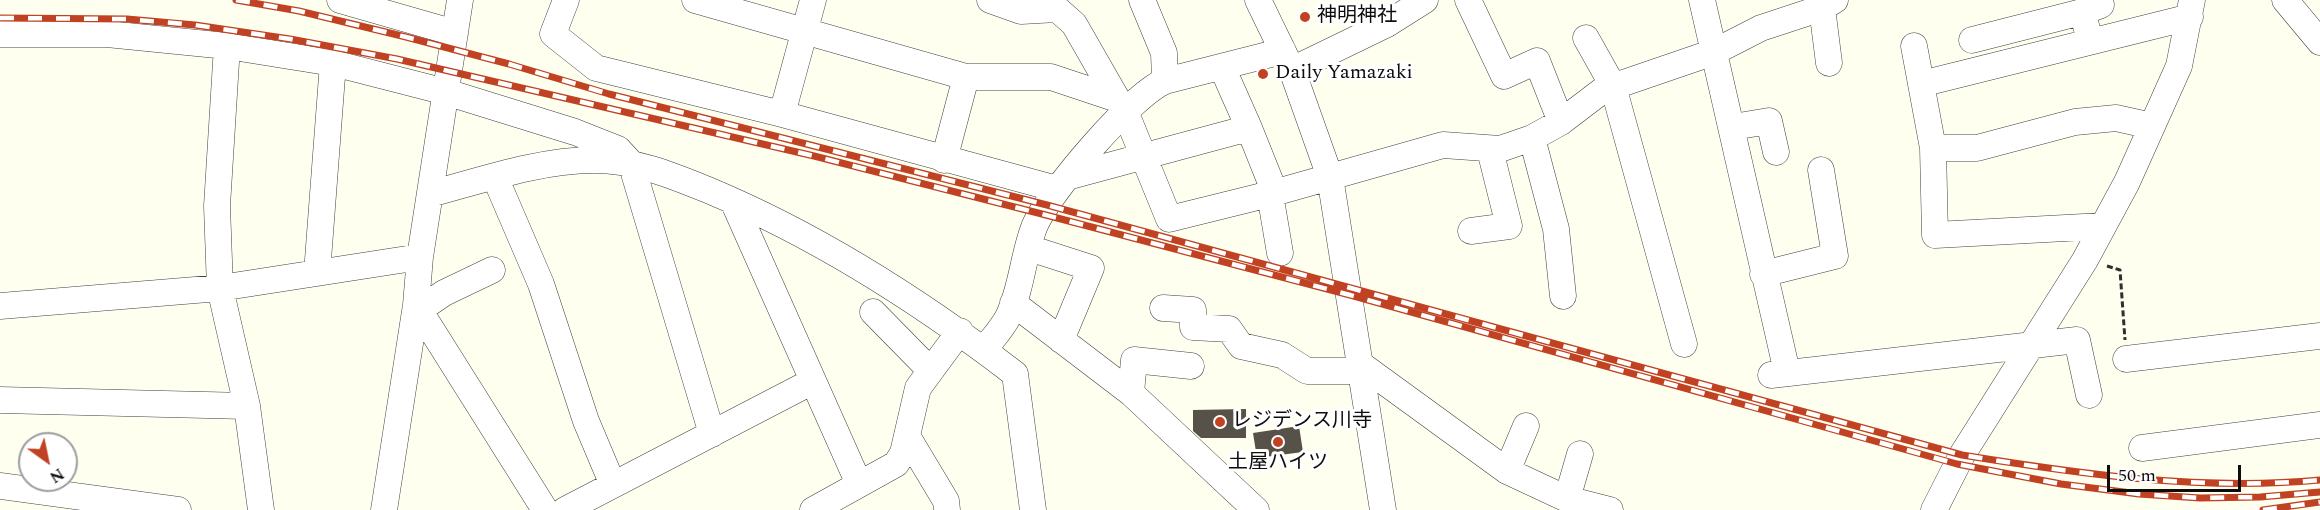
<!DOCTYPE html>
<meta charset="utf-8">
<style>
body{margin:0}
#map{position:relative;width:2320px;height:510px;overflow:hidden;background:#feffee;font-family:Spectral,serif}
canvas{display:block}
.north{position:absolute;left:18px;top:432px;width:60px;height:60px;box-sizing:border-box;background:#fff;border:2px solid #9e9e9e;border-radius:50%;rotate:147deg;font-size:16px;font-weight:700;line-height:24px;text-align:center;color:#0d0d0d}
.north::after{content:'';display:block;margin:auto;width:21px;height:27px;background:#c04223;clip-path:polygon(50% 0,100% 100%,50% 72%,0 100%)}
.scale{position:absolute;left:2107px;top:465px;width:134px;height:27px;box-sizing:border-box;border:3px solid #0d0d0d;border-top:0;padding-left:8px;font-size:18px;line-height:21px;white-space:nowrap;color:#0d0d0d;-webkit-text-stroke:4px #fff;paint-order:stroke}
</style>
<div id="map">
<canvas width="2320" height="510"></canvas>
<div class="north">N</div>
<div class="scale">50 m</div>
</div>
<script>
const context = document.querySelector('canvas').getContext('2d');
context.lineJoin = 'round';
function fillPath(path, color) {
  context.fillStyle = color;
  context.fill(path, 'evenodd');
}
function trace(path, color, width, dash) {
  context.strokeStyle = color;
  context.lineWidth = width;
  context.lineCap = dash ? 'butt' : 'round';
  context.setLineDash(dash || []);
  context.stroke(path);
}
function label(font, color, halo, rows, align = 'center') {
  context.font = font + ' Spectral,"Noto Sans JP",serif';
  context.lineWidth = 6;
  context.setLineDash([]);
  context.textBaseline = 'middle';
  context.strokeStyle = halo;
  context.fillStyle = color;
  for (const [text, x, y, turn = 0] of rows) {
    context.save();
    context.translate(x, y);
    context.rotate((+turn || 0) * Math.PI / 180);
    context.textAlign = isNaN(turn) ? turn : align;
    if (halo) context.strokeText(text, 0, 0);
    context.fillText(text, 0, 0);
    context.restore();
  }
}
fillPath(new Path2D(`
 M1246,409V438H1201L1193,431V410Z
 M1299,426L1303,452L1257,458L1253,433Z`), '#565249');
const minor = new Path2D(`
 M340,0L455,33
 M566,0L553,34L596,68L782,114L1057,189
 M695,0L966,77H1051L1117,99L1125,111L1169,219L1270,194L1443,145L1500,149L1532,138L1561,122L1603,90L1714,52L1761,28L1822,8L1835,0
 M990,0L1021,11L1057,9L1074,24L1117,99
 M1142,0L1164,53L1165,81L1283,51
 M1258,0L1292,70L1330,177L1383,510
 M1468,0L1504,76L1537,61L1561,122
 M1702,0L1787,372
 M2285,0L2320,42
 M1822,8L1829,63
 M2087,29L2082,12L2101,5L2100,0
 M0,34H107L227,46L333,63L446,92L575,132L618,149L631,163L712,434
 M1586,38L1613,86L1684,344
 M1972,40L2082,12
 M227,46L217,206L220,288L247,406L261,510
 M1914,46L1933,148L1935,235L2103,226
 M1292,70L1387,24L1425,0
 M1921,84L2190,17
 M782,114L813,0
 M1733,127L1769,121L1776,152
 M1249,128L1275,193
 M1532,138L1556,229L1563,296
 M1933,148H1977L2075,122L2116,118L2152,126
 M944,160L966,77
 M495,177L541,284L586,421L613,485
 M1067,177L1249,128L1222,67
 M430,194C482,180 540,160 594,160C635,160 671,175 708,190C818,236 920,301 1015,374L1033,510
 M1270,194L1280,253
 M733,201L859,484
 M1471,231L1509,226L1490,150
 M1029,248L1091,268L1061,340
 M317,273L333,63
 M1763,274L1835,256L1821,170
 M1013,303L1131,393L1256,510
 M416,305L545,510
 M0,306L220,288L420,257
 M1163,308L1193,310V327L1229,329L1241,346L1282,355L1307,371H1361
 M419,310L444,293L492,270
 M873,312L929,369
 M984,350C991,340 1002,329 1008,317C1022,289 1023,254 1035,225C1050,191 1132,95 1165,81
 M2126,359L2320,336
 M1360,364L1507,471L1567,499L1610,510
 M1771,375L2077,340L2089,395
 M1131,393L1134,360L1191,366
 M0,400L247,406
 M907,436L946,501L947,510
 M2142,448L2320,425
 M1507,471L1526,426
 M0,486L178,510
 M1567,499L1580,454
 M384,510L416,305L420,257L460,0
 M565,510L813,381
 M813,510L896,464L903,453L918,388L960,331
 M1934,510L1962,455L2085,260L2127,182L2179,66L2192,0`);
trace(minor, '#404040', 27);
trace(new Path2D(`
 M2107,266L2120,270L2125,340`), '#2f2f2f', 3, [6, 3]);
trace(minor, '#fff', 26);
const rail = new Path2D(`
 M236,0L299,11L406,37L509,64L609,94L1047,205L1962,455C2080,474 2200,491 2320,480
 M0,18L127,19L195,25L290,39L397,59L814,156L1042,214L1350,295L1957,464L2061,484L2139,494L2200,498L2260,497L2320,492
 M2263,510L2320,502`);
trace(rail, '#c04223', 7);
trace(rail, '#fff', 4.5, [14]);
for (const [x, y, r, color] of [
 [1305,17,6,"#c04223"],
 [1263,74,6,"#c04223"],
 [1220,422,6,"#c04223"],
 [1278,442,6,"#c04223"]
]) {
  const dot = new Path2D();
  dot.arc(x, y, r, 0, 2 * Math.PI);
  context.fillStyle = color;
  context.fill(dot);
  trace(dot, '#fff', 2);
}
label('20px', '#0d0d0d', '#fff', [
 ["神明神社",1317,17],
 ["Daily Yamazaki",1275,74],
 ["レジデンス川寺",1232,422],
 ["土屋ハイツ",1278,464,"center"]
], 'left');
</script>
